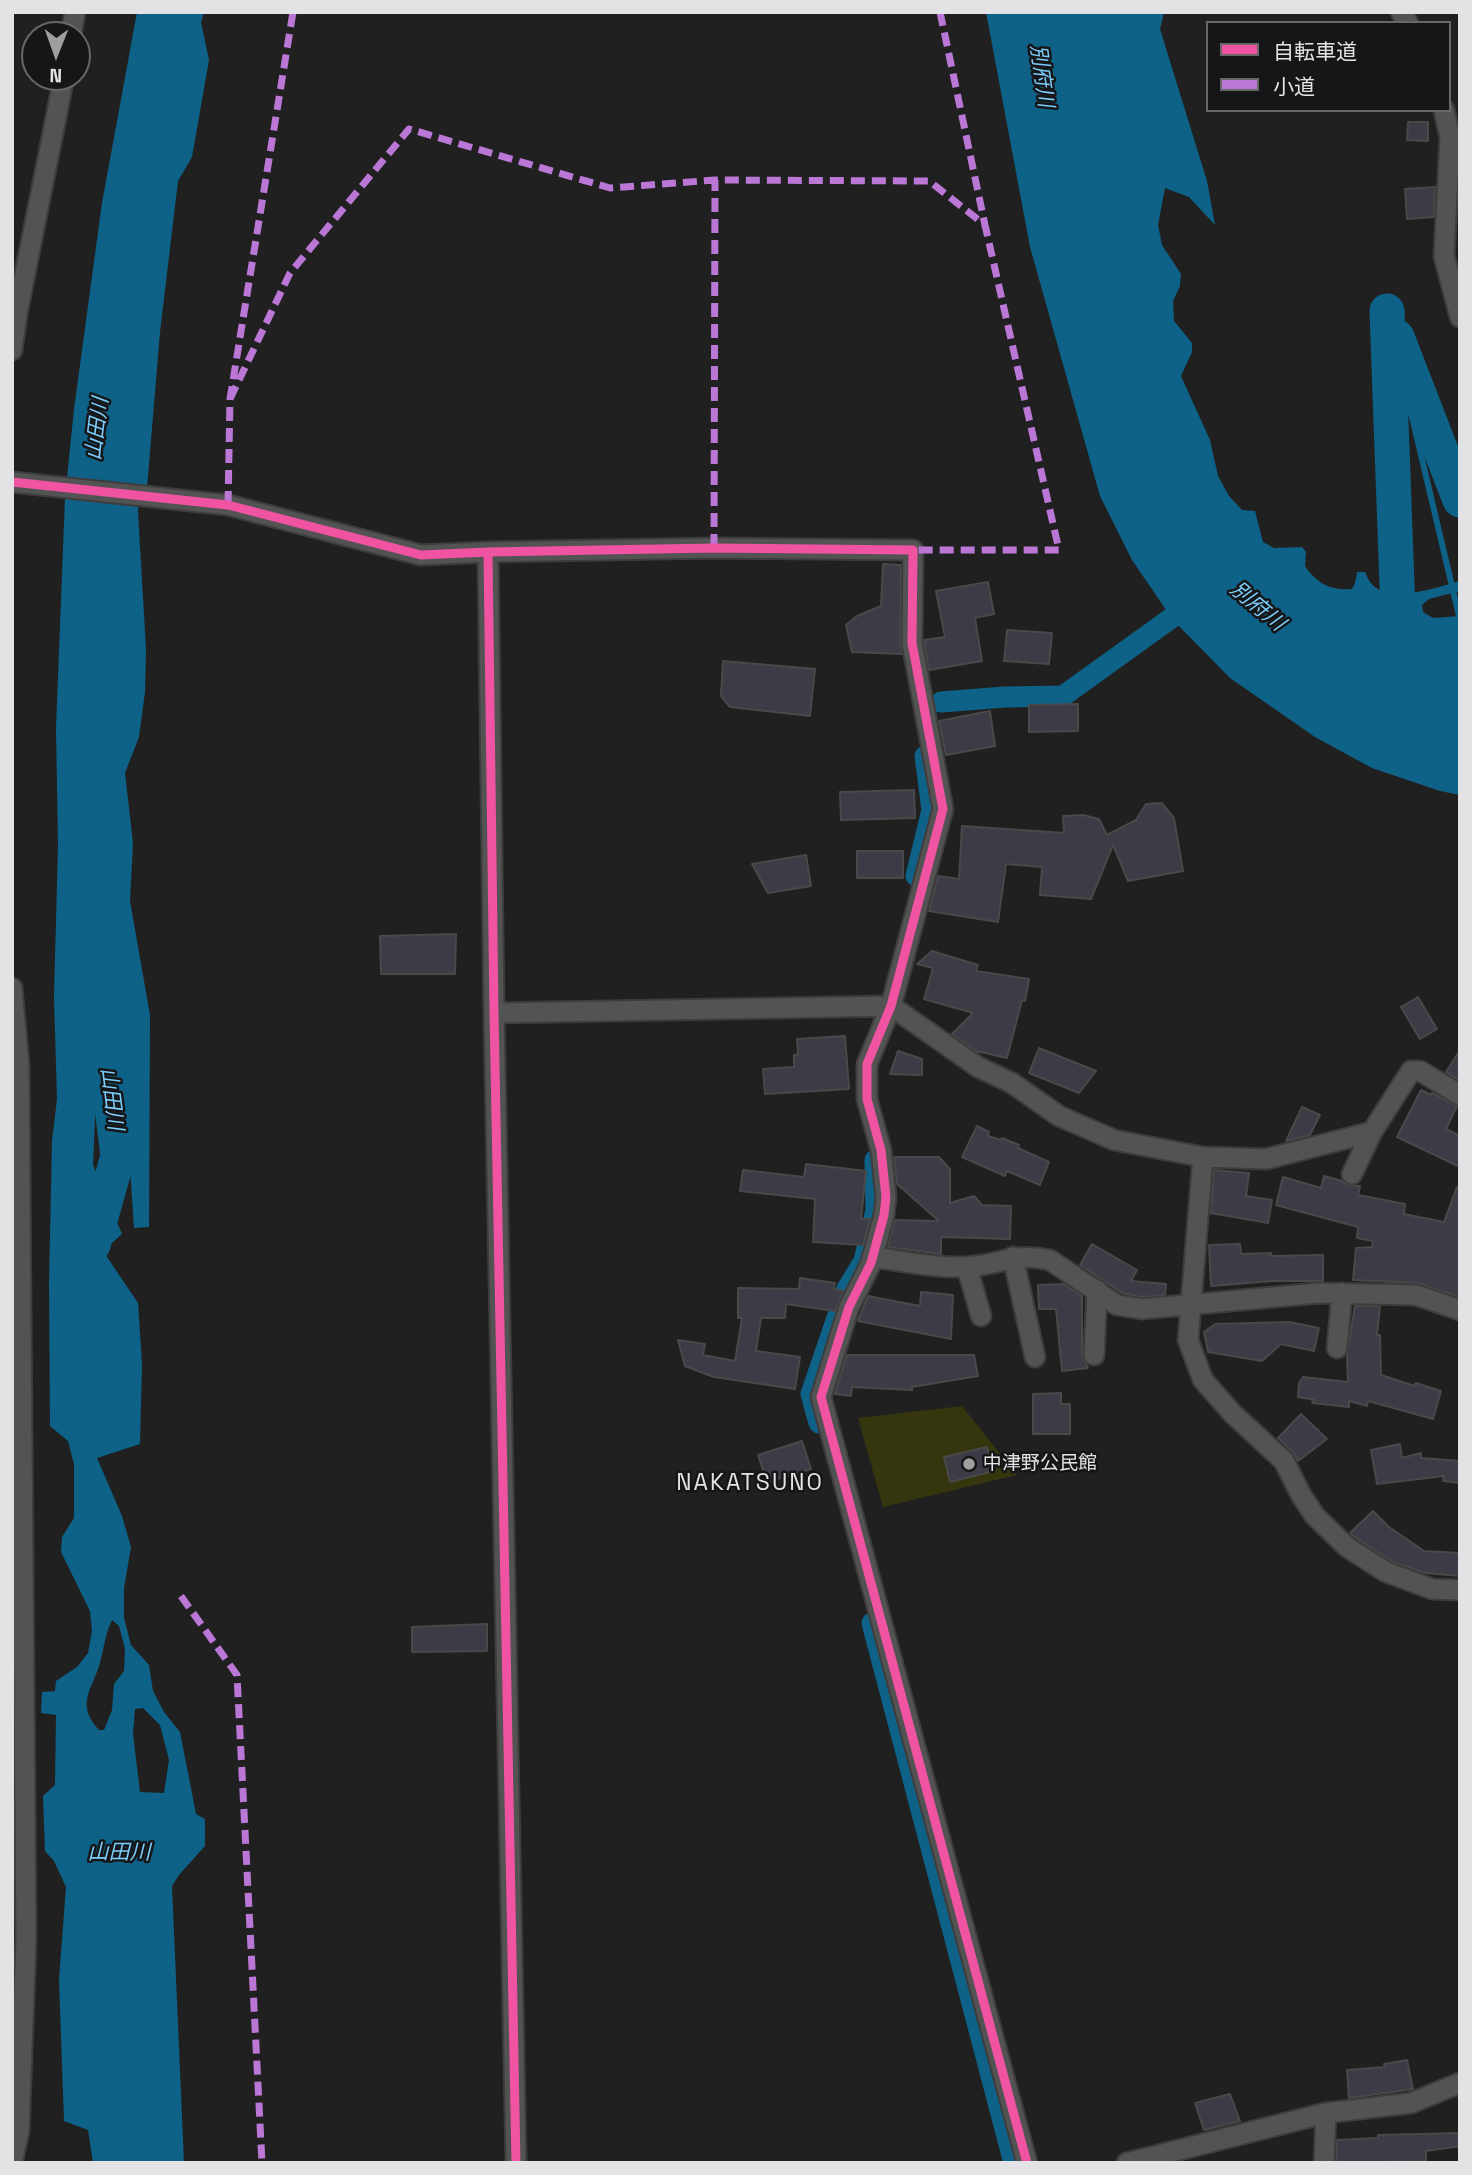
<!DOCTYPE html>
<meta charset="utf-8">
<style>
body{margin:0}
#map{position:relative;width:1472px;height:2175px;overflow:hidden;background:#202021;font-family:"Space Grotesk","Noto Sans JP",sans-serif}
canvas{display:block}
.frame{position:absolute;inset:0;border:14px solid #e3e3e5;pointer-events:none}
.legend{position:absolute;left:1206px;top:21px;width:245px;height:91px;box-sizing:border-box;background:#161618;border:2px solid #68686a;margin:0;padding:9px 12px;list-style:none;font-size:21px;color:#e3e3e5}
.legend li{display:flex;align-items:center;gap:14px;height:35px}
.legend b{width:35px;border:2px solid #68686a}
.north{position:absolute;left:21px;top:21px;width:70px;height:70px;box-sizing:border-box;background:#161618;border:2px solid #68686a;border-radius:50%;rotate:181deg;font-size:19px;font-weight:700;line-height:28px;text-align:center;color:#e3e3e5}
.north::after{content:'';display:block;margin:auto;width:24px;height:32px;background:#9f9fa0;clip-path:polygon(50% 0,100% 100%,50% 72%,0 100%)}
</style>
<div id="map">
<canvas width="1472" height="2175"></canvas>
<div class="frame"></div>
<ul class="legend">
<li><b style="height:9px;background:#f153a3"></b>自転車道</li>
<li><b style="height:9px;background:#ba77d6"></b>小道</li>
</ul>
<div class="north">N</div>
</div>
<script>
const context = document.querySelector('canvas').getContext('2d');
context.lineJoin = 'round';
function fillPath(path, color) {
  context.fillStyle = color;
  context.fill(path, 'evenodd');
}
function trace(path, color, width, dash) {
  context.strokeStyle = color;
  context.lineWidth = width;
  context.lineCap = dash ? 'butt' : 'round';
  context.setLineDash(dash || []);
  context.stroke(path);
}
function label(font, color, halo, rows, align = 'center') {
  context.font = font + ' "Space Grotesk","Noto Sans JP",sans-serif';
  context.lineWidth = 5;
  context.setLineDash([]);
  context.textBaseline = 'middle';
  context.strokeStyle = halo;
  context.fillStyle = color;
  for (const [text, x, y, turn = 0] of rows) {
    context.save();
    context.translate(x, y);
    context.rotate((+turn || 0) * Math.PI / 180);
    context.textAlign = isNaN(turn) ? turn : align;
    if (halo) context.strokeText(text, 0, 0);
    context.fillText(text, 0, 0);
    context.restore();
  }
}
fillPath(new Path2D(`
 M962,1406L1017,1475L883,1507L858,1418Z`), '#35360e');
fillPath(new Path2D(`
 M137,12H204L201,22L209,60L192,157L178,181L160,332L147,488L140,486L138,512L146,649L145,692L139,737L125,773L133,843L130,901L150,1015L149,1227L134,1228L130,1168L114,1061L105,1048L96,1096L93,1165L122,1234L103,1251L138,1303L142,1364L140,1444L97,1458L122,1516L131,1547L124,1588V1618L131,1645L149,1665L153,1691L164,1712L180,1732L196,1814L205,1819V1846L179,1875L172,1886L184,2163H93L88,2130L64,2121L59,1980L66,1887L54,1861L45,1851L43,1796L55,1785L56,1715L41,1713L42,1692L55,1691L56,1681L77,1667L88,1653L92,1631L90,1611L61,1552L62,1537L74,1518V1464L68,1441L50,1426L49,1283L52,1141L57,1099L54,997L58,845L56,728L65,498L74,409L102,203ZM112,1620L119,1626L125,1649L124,1671L114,1684L112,1710L104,1730H99C75,1704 92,1690 100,1663C104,1648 105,1634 112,1620ZM143,1708L160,1725L169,1760L164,1793L140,1792L133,1734L135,1709Z
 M986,12H1164L1160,29L1207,181L1215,225L1189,197L1165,188L1158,225L1162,245L1181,274L1180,286L1173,301L1174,321L1192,343V352L1181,376L1210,440L1218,476L1229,496L1242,510L1255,511L1263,542L1274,548L1302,547L1306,552L1305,566C1316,583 1331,591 1352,589L1355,583L1357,572H1365C1368,579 1371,585 1378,589C1397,601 1439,587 1460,581V591L1429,599L1422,605L1423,612L1433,618L1460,616V795L1440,791L1372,768L1315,737L1230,678L1173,620L1132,560L1100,496L1030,247Z`), '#0e6287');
trace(new Path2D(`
 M1387,311L1460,620`), '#0e6287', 6);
trace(new Path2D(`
 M941,702L1005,697L1063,696L1177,614V593
 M916,876L932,810L925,756
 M819,1423L811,1394L847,1289L864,1261L876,1210L875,1160
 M872,1623L1014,2163`), '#0e6287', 21);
trace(new Path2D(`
 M1387,311L1399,640
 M1397,337L1460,500
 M93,1245L118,1156L99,1001`), '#0e6287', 35);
const building = new Path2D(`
 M1408,122H1428V141L1407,140Z
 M1435,187L1434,217L1407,219L1405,189Z
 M883,564L901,565L900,643L902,654L852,652L846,625L857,616L881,606Z
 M988,582L994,614L975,618L982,661L929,670L924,640L945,637L936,591Z
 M1007,630L1052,633L1049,664L1004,661Z
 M723,661L815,669L810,716L730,707L721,696Z
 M1078,704V731L1029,732V705Z
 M990,711L995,746L946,755L939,721Z
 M914,790L915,818L841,820L840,792Z
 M1162,803L1174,818L1183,871L1128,881L1113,845L1091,899L1040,895L1042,867L1006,864L998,922L929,911L938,876L959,879L962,826L1064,833L1063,816L1083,815L1099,819L1107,835L1136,820L1146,804Z
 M857,851H903V878H857Z
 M806,855L811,886L768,893L752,864Z
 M456,934L455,974H381L380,936Z
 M932,951L978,965L976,971L1029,979L1025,1001L1022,1000L1007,1058L976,1051L952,1034L973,1013L924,999L933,968L917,964Z
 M1418,997L1437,1029L1420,1039L1401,1007Z
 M845,1036L849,1089L765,1094L763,1069L794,1067V1055H798L797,1039Z
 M1039,1048L1096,1071L1079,1093L1029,1073Z
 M1460,1050V1081L1446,1072Z
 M898,1051L922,1059V1075L890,1074Z
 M1421,1090L1431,1095L1432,1093L1457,1106L1446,1129L1460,1136V1167L1397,1137Z
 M1302,1107L1320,1115L1310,1135L1286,1141Z
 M977,1126L989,1132L988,1136L1001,1140L1002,1138L1019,1145L1018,1148L1049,1162L1040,1185L1007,1171L1005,1176L962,1157Z
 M894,1157H939L950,1169V1203L974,1196L982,1205L1011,1206L1010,1239L941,1237V1254L888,1247L895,1220L939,1221L897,1184Z
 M806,1164L866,1171L861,1219H870L863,1245L813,1242L815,1199L740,1191L743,1170L804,1177Z
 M1214,1170L1249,1173L1246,1196L1272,1200L1268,1223L1211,1213Z
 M1324,1176L1342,1181L1347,1185L1360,1186L1358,1195L1405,1204L1404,1214L1444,1222L1457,1187L1460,1188V1297L1417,1283L1353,1280L1356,1248L1372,1247L1373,1241L1357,1238L1358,1227L1276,1205L1283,1177L1321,1188Z
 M1092,1244L1137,1270L1131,1281L1166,1284L1165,1295L1142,1297L1122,1293L1080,1265Z
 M1240,1244L1241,1254L1271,1253V1256L1323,1255V1281H1272L1211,1286L1209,1245Z
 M800,1278L835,1283L834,1289L843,1291L835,1311L786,1304L785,1318H761L756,1351L800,1357L795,1389L714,1377L685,1366L678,1340L705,1344L703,1355L735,1361L742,1318H738V1288L799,1289Z
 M1064,1284L1082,1296V1355L1088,1368L1062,1371L1056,1309H1039L1038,1285Z
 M921,1292L953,1295L951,1339L858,1321L868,1296L920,1306Z
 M1355,1306H1380L1377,1335H1380L1381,1375L1415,1386L1416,1383L1441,1391L1433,1419L1368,1401L1367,1406L1349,1401V1407L1312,1403L1315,1400L1298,1397L1299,1383L1303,1377L1348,1382L1347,1354Z
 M1289,1322L1319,1328L1314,1351L1281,1344L1262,1361L1208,1352L1204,1332L1215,1324Z
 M847,1355H974L978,1376L912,1387V1390L852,1387L851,1396L835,1394Z
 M1061,1393V1404H1070V1434H1033V1394Z
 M1301,1414L1327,1439L1298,1461L1293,1452L1278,1438Z
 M802,1441L811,1469L767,1482L758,1455Z
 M1400,1444L1402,1458L1421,1453V1458L1460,1461V1483L1443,1481L1444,1476L1377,1484L1371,1450Z
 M987,1447L994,1471L950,1482L944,1457Z
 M1373,1511L1389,1527L1424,1551L1460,1553V1576L1425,1573L1391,1561L1355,1537L1350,1533Z
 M487,1624V1651L412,1652V1627Z
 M1407,2060L1413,2089L1349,2098L1347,2070L1385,2067L1384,2064Z
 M1230,2094L1240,2121L1204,2130L1195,2103Z
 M1460,2133V2146L1426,2151V2161L1336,2163L1337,2140L1378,2138V2135Z`);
fillPath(building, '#3d3b46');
trace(building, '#49494a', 2);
const minor = new Path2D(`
 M1401,12L1408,23
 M71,35L75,12
 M1444,110L1450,138L1444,256L1460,317
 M12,350L17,314L64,77
 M12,482L228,505L421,555L488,552L714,548L913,550L912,643L943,809L891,1006L867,1064V1099L881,1150L886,1197L884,1215L871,1263L849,1307L821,1397L1027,2163
 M488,552L494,1013L516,2163
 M12,988L19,1066L26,1939L19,2131L12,2163
 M494,1013L891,1006L978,1067L1012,1083L1059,1116L1114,1140L1203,1157
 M1460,1095L1420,1071H1411L1372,1132L1266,1159L1203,1157L1188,1340L1203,1380L1233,1414L1284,1461L1301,1495L1315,1516L1347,1547L1386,1572L1432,1589L1460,1590
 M1352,1174L1372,1132
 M872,1257C903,1261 934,1268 964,1267C997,1266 1014,1252 1050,1260L1117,1305L1142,1309L1319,1293L1416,1295L1460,1310
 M1013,1257L1035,1357
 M967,1267L981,1316
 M1337,1348L1342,1293
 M1094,1355L1097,1290
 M1127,2163L1326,2113L1411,2103L1460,2083
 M1324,2163L1326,2113`);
trace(minor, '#3d3d3e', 23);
trace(minor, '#535354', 19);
trace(new Path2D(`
 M940,12L985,225
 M230,399L290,273L409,129L610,188L715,180L929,181L985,225L1059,550H913
 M228,505L230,399L293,12
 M714,548L715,180
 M181,1596L237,1675L262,2163`), '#ba77d6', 7, [14, 7]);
trace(new Path2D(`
 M12,482L228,505L421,555L488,552L714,548L913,550L912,643L943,809L891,1006L867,1064V1099L881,1150L886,1197L884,1215L871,1263L849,1307L821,1397L1027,2163
 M488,552L494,1013L516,2163`), '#f153a3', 9);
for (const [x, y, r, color] of [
 [969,1464,7,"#9f9fa0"]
]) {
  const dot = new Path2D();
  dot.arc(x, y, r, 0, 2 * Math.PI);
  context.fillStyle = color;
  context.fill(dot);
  trace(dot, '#161618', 2.5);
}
label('19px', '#e3e3e5', '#161618', [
 ["中津野公民館",983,1464]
], 'left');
label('italic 21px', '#7bcefc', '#161618', [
 ["別府川",1041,76,82],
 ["山田川",98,429,-83],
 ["別府川",1257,607,40],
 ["山田川",111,1099,83],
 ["山田川",119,1853]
]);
context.letterSpacing = '2px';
label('23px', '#e3e3e5', '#161618', [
 ["NAKATSUNO",750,1484]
]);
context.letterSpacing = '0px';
</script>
